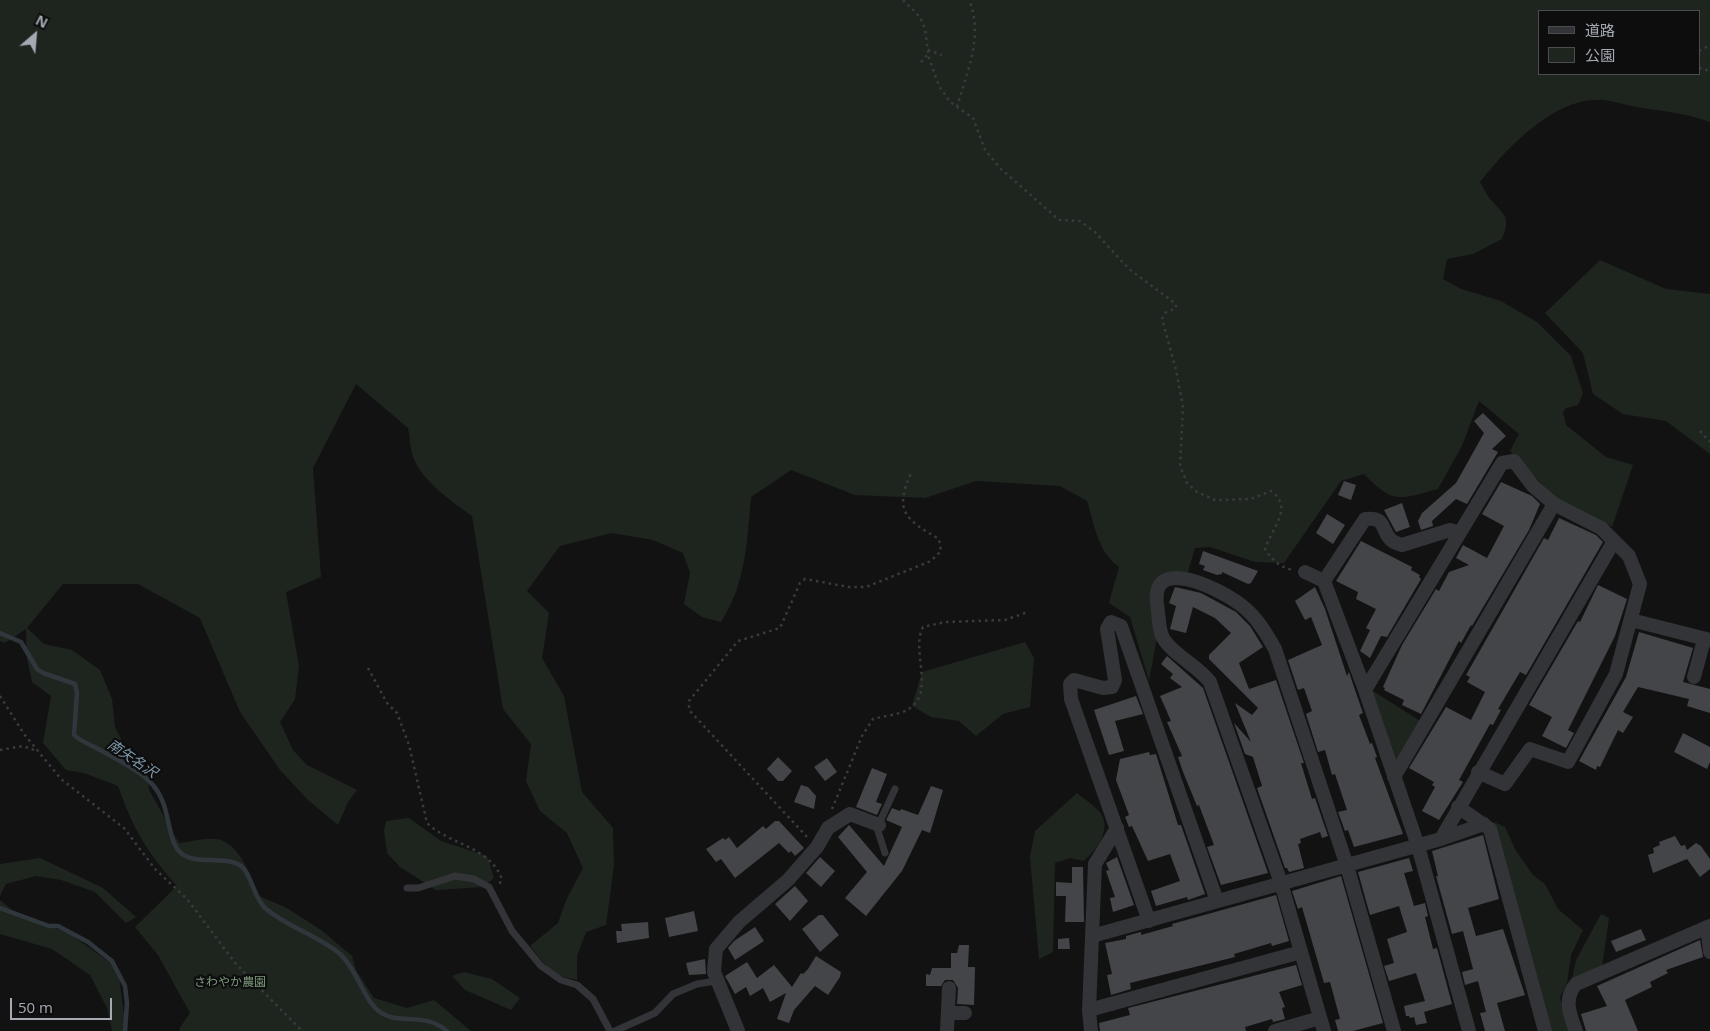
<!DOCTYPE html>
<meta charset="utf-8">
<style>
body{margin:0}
#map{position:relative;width:1710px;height:1031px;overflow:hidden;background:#121213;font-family:"Open Sans","Noto Sans JP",sans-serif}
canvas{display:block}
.legend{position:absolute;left:1538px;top:10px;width:162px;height:65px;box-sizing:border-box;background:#0d0d0e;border:1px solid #4a4c50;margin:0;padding:6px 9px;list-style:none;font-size:15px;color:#a5aab2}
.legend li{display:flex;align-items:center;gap:10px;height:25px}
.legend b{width:25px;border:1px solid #4a4c50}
.north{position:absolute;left:10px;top:10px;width:50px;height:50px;-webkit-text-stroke:4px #0d0d0e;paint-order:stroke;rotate:27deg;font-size:14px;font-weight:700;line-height:20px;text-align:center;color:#a5aab2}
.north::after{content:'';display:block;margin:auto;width:18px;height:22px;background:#a5aab2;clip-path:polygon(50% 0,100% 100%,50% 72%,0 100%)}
.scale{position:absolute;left:10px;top:998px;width:102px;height:22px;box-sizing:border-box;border:2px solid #a5aab2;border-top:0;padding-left:6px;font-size:15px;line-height:18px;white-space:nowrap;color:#a5aab2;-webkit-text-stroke:4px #0d0d0e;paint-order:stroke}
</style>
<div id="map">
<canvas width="1710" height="1031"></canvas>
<ul class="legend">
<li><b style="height:6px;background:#333437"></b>道路</li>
<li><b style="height:14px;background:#1e251f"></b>公園</li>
</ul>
<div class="north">N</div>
<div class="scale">50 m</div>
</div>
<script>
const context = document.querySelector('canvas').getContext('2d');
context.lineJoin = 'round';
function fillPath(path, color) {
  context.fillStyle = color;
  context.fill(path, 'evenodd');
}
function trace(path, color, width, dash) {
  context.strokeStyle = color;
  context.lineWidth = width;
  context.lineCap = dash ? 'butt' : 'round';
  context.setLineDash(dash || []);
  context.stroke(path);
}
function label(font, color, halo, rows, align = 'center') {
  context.font = font + ' "Open Sans","Noto Sans JP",sans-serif';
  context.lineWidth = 4.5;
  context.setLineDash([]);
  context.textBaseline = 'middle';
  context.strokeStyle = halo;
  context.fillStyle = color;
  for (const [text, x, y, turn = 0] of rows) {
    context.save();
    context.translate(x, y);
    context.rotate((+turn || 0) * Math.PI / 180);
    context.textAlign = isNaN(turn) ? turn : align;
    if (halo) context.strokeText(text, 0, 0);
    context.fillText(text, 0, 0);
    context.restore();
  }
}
fillPath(new Path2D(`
 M0,0H1710V122C1688,114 1665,111 1642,108C1630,106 1617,102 1604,100C1556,95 1507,148 1480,182C1483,187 1486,194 1490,199C1505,215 1511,217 1502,239L1473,254L1447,259L1443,279L1461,289L1501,301L1537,322L1571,356L1583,393L1578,405L1566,408L1563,412L1566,425L1606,457L1633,465L1612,527L1553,496L1510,451L1519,434L1479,401L1462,446L1438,489C1399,499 1394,505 1364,474L1341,481L1284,563L1255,562L1210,547L1195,548L1186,579L1161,583L1158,632L1149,681L1130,617L1109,603L1119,567C1097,551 1095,526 1087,501L1060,486L976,481L925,498L855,495L791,470L751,497C747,541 746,584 721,622L702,617L684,604L690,573L683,553L653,540L612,533L560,546L527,591L549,613L542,658L564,696L582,792L613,828L614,865L606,925L586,932L577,956V980L553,974L530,946L558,923L567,898L583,868L567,833L540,811L526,781L531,744L503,709L472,516C454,503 422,481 414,459C410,450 410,438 408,428L356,384L313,468L321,577L286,592L299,666L295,699L280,722L293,750L307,765L357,790L348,802L338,825L308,800L280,770L240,712L200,618L138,584H63L27,628L44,644L72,650L100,670L112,699L115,727L125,747L147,767L149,790L179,843C190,842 204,838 215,839C239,840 251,878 259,896L287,908L321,930L352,956L356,970L374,998L407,1008L434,1000L471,1031H180L179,1029L190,1013L158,955L135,927L177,886C147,852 133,829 118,786L84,773L66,770L43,743L51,696L32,682L27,659L26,629L5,643L0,641ZM1539,11H1699V74H1539Z
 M1600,260L1666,289L1710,294V454L1666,421L1623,414L1593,394L1583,353L1545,313Z
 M1025,642L1034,658L1030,707L1003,714L976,736L959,721L931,717L912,706L922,672Z
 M1373,691L1422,722L1399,762L1392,755L1371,694Z
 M1077,793C1084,799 1096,806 1101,814C1112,830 1095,853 1083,861L1070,858L1055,863L1053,952L1039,959L1030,857L1035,831Z
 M409,818L441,841L487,856L494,878L483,887L436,890L400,867L387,853L384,831L386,821Z
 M1494,822L1505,827L1516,851L1533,875L1545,884L1558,909L1583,930L1571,955L1567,984L1560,997L1569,1031H1551Z
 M40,858L103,888L136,917L126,923L95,892L61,880L36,876L6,884L0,896V864Z
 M0,900L22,918L67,932L118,968L126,1031H112L107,1008L90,975L52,949L0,934Z
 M1601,914L1609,918L1602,967L1572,979L1576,960Z
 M464,972L492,979L520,998L511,1010L465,990L452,976Z`), '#1e251f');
trace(new Path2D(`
 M0,633L21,642L37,669L43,673L75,684L77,693L74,735C81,742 92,745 100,750C116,759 135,768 148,780C174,803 164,840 182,854C196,865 224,855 241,866C251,873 254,898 265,908C287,927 317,935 340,954C357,969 365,1003 380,1012C400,1026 423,1011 447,1031
 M0,908L49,926H58L88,942L112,961L125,986L127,1003L125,1031`), '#2f373c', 4.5);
fillPath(new Path2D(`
 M1483,413L1506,436L1492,449L1498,452L1467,504L1456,499L1432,521L1433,526L1421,530L1418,521L1422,513L1456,483L1484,433L1474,421Z
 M1344,481L1356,485L1351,500L1338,495Z
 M1501,482L1532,496L1540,504L1529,530L1472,626L1471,625L1461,643L1459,641L1421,714L1402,705L1404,700L1384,690L1385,688L1383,687L1402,645L1436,589L1439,591L1449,572L1469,565L1456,558L1463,545L1487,558L1504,526L1482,514Z
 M1402,503L1410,527L1396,532L1384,510Z
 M1327,514L1345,525L1333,544L1316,533Z
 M1559,518L1596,535L1603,542L1526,675L1520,672L1498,709L1501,710L1493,725L1490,724L1459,780L1463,782L1439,820L1422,811L1435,787L1432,785L1434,782L1409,768L1446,707L1471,720L1485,692L1467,682L1470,677L1466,675L1544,538L1548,540Z
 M1361,541L1412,567L1411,570L1420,575L1419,577L1421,579L1387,637L1381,636L1370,658L1360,651L1370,630L1366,628L1376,609L1356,599L1358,592L1336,581Z
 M1203,551L1258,571L1251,583L1248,584L1222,572V574L1217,575L1203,570L1205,566L1199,564Z
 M1598,585L1627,599L1615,636L1568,730L1574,733L1566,748L1542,736L1552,717L1529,705L1578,621L1580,622Z
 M1175,587L1201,593L1236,612L1250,626L1263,647L1239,663L1249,689L1276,680L1304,763H1301L1312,799L1315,798L1328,836L1322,838L1320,832L1300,839L1301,843L1298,844L1304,868L1289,872L1287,868H1285L1257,788L1262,786L1253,757L1245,754L1234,723L1251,742L1235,703L1252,715L1258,708L1209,659V655L1231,633L1215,618L1193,607L1186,633L1170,629L1176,606L1169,603Z
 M1315,587L1325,609L1347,676L1349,672L1355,690L1363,713L1359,715L1370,744L1372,743L1377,757L1375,758L1403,834L1354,847L1348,830L1345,831L1338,812L1347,810L1335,774L1332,775L1325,750L1318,752L1306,714L1312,711L1304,688L1298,690L1288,660L1322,645L1311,617L1305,620L1295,601Z
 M1639,632L1693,648L1683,682L1710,689V713L1687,706L1689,699L1638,687L1623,712L1633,717L1623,733L1618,730L1600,767L1597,766L1596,770L1579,761L1626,677Z
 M1167,656L1203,688L1268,873L1221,885L1207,847L1214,845L1199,805L1197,806L1183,772L1178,757L1182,756L1167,722L1171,721L1160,696L1182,687L1170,678L1173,674L1161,664Z
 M1136,696L1143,714L1115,721L1124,751L1109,755L1094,710Z
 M1683,733L1710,747V762L1707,769L1674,752Z
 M1149,752L1150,755L1156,754L1178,825H1181L1205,894L1188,900L1187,897L1156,906L1151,891L1180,881L1170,854L1148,861L1132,826L1129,827L1125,817L1129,815L1116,780L1120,759Z
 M778,757L792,771L783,781H778L767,769Z
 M827,758L837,772L825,781L814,767Z
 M872,768L887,774L876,802L882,804L877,815L856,807Z
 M801,785L808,787L816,796L814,809L794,802Z
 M931,786L943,790L930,833L922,830L902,871L866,916L845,898L867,872L838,837L849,825L884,866L902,827L886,820L892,808L900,811L901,809L918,815Z
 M775,821H779L804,848L795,856L791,851L789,853L779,843L735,878L721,859L716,862L706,849L723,838L725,840L729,837L737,848L763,826L766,829Z
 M1483,835L1499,899L1468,908L1476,936L1503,929L1525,995L1497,1003L1505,1031H1485L1480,1013L1486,1012L1478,981L1465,985L1462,972L1473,969L1463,931L1452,934L1436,876H1438L1437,872L1432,851Z
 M1675,836L1681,846L1685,845L1687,850L1696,843L1701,846L1710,859V869L1700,877L1687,859L1653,873L1648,855L1654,853L1653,848L1660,845L1659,842Z
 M820,857L835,871L821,887L806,873Z
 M1117,857L1134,905L1113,912L1110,898L1115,897L1106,871L1109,870L1106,863Z
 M1409,858L1413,871L1404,873L1414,906L1425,903L1428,916L1425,917L1433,949L1437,948L1452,1004L1424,1012L1427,1023L1416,1025L1414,1017L1410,1018L1409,1016H1406L1404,1006L1425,1001L1416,973L1389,981L1384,966L1394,963L1387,939L1407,932L1399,906L1370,915L1358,872Z
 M1072,867H1083L1084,922H1065L1066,896H1056V882L1072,883Z
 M1341,876L1383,1023L1353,1031H1338L1335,1020L1340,1019L1330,982L1324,983L1302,907L1298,909L1292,891Z
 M795,886L808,901L790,921L775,904Z
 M1276,895L1289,941L1272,946L1271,943L1234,954L1235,957L1130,983L1131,989L1111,995L1107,975L1112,974L1105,943L1126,939V936L1137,933L1141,932V935L1173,926L1172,924Z
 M694,911L698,931L669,937L665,918Z
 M819,915H823L839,935L820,952L802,929Z
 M648,922L649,938L617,943L616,931H622L621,924Z
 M755,927L764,941L735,960L728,948L734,941Z
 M1641,929L1646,940L1616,952L1611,941Z
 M1069,938L1070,949H1058V939Z
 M1700,940L1703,957L1666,970L1668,973L1650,982L1652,987L1625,1000L1638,1031H1586L1581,1014L1607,1006L1597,986Z
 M959,945H969L968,967H975L974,1005L957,1004L958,988L953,980H945L941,986H926V974L930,975L932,968H951V953H957Z
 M816,956L841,972L840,977L828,995L815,986L794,1010L789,1023L777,1019L786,993L770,1002L763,988L750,996L746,987L735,994L725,976L747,962L757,978L774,965L792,987L801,973L803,974L808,969Z
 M705,959L706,974L689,975L686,963Z
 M1296,965L1302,985L1279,992L1285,1007L1282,1008L1285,1019L1273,1022L1272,1019L1245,1027L1246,1031H1100L1099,1023L1130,1015L1128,1008Z`), '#444548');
trace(new Path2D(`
 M903,0L920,17L925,29L929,58L939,86L950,102L973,118L985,150L1001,169L1059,220L1080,221L1095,232L1129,269L1176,304V308L1165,313L1162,319L1176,370L1183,406L1180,466L1187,483L1197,492L1215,500L1251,499L1271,491C1294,507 1272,528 1265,549C1272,560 1281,568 1293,570
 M928,50L942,55
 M1699,51L1710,45
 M921,62L928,54
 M1699,68L1710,71
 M957,107C967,72 984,35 969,0
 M1700,431L1710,442
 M368,668L387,703L397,713L409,745L427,823C450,845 489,846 502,879L499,885
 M0,696L24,734L61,779L124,828L155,869L187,899L236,964L302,1031
 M0,750L23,746L37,751
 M832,809L862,736L873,719C884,716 898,715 907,710C937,693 910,651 923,627L945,622L1005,620L1028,612
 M807,837L689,710V701L738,641L780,628L800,583L805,579L849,587H866L931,561L941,551L939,539C907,520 893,512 911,473`), '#393b3e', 2.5, [2.5, 4]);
trace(new Path2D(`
 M885,853L877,828L895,789
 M407,888H418L455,876L474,879L489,887L512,931L541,966L561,980L577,985L593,999L610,1031
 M615,1031L655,1013L673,994L697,984L716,981`), '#333437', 7);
trace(new Path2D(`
 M1305,572L1324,581L1365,690L1418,846L1469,1031
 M1324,581L1365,519C1387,517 1380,529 1391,540C1393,542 1399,544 1402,545L1450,530L1460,533
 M1631,620L1710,640
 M1694,677L1704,640
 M1365,690L1502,463L1514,461L1533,486L1554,504L1601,528L1629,556L1640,584L1616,674L1568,762L1530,749L1505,784L1478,772
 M1394,777L1554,504
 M1458,807L1490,829L1545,1031
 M1441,839L1484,824
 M1149,921L1071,699L1070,684L1074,680L1103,688L1112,687L1115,680L1107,629L1111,622L1121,626L1217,901
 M1707,927L1710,952
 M1092,936L1441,839L1614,541
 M1089,1010L1301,952
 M948,1013H965
 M738,1031L714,972L716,949L739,922L788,880L817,847L828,828L850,814L879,825
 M947,1031L949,988
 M1091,1031L1089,1010L1095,864L1117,828
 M1275,1031L1320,1018
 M1324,1031L1281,883L1210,682C1197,665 1173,655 1163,638C1158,629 1159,614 1157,604C1151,553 1221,590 1241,605C1256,616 1266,633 1275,649L1347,866L1394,1031
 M1576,1031C1570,1015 1563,999 1576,984L1710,926`), '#333437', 14);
label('12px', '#7e9b7e', '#0d0d0e', [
 ["さわやか農園",230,983]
]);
label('italic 14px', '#7f98a9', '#0d0d0e', [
 ["南矢名沢",132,759,34]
]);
</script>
